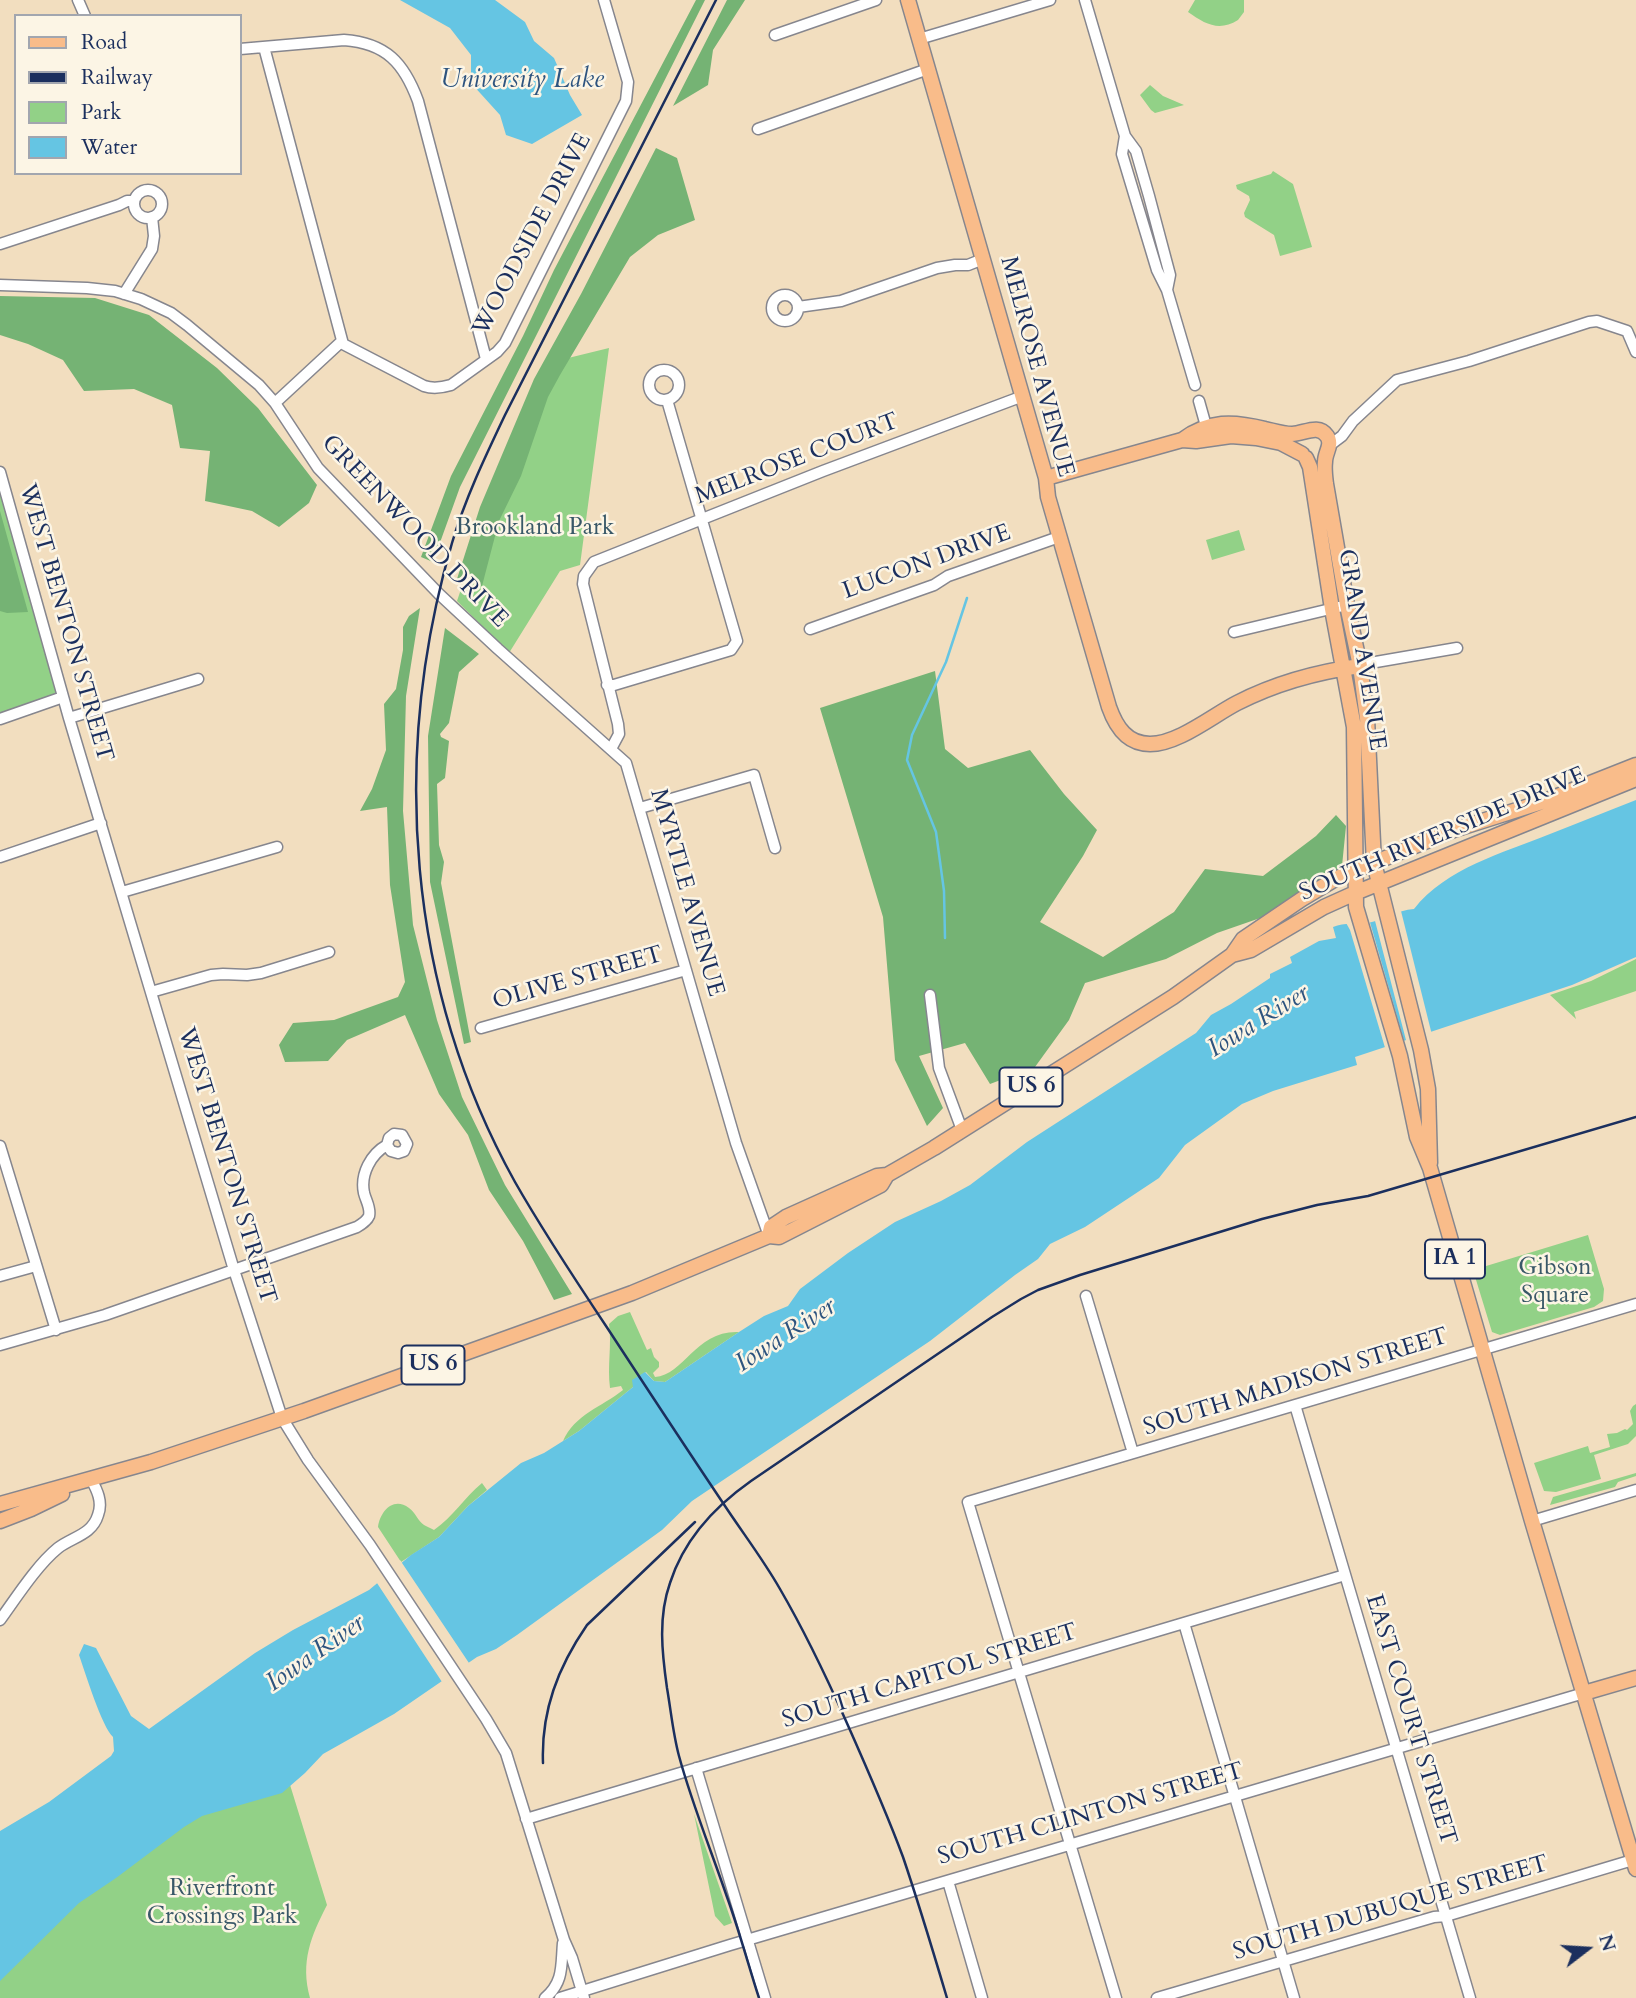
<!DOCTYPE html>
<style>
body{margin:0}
#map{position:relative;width:1636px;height:1998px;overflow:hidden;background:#f2debf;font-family:Cardo,serif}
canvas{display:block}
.legend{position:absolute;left:14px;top:14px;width:228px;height:161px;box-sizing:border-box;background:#fcf5e5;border:2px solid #a2a6af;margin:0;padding:9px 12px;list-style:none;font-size:21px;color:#1b2f5e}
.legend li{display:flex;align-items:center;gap:14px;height:35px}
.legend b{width:35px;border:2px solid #a2a6af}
.north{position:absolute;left:1552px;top:1914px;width:70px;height:70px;-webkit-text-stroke:5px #fcf5e5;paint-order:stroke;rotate:73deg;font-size:19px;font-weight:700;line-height:28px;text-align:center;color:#1b2f5e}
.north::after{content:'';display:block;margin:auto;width:24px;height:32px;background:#1b2f5e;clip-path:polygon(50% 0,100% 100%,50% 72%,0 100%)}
</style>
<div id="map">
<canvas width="1636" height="1998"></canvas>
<ul class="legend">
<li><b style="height:9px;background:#f9bc8a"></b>Road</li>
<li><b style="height:9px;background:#1b2f5e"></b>Railway</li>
<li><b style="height:19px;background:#92d187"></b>Park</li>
<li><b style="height:19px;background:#65c5e3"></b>Water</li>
</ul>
<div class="north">N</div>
</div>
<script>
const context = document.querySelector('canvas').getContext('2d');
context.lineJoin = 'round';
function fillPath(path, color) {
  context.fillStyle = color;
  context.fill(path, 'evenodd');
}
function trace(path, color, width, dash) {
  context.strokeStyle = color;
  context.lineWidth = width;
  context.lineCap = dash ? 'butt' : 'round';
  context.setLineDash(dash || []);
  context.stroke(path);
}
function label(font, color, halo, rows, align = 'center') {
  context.font = font + ' Cardo,serif';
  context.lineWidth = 5;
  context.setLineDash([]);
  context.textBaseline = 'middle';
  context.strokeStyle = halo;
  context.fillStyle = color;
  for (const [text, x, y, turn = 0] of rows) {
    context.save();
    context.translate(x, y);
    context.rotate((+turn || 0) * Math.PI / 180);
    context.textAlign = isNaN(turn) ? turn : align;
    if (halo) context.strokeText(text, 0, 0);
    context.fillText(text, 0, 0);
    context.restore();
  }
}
fillPath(new Path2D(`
 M1195,0H1244V12L1238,20C1219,32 1205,24 1188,12Z
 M1150,85L1163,96L1184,105L1155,113L1151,110L1140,95Z
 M1273,171L1293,184L1312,247L1280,256L1274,235L1245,217L1244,213L1250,200L1249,196L1237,189L1236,185L1271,174Z
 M609,348L580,565L560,571L509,653L457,601L489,506L556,361Z
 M0,493L58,699L0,719Z
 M1239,530L1245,550L1212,560L1206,540Z
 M1636,959V991L1574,1012L1576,1019L1550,995L1591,981Z
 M1588,1235L1604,1289L1603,1301L1594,1307L1500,1335L1492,1332L1473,1270Z
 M630,1312L647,1350L651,1348L654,1357L659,1362V1367L653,1373L655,1377C684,1375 696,1330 739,1332L665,1382L654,1381L646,1372L633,1380V1387L579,1431L563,1441C575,1414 602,1407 623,1390L621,1386L610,1388C607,1366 612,1345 609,1324L618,1316Z
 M1636,1404V1436L1628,1444L1594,1455L1601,1479L1556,1492L1544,1491L1534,1463L1588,1446L1590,1453L1610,1447L1607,1434L1617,1433L1625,1429L1627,1430L1633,1424L1630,1411L1633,1406Z
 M1636,1473V1476L1618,1482L1615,1487L1550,1505L1553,1497Z
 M482,1483L487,1490L468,1506L439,1537L401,1562L378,1527C380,1512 393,1496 409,1508C415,1512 418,1521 424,1525C427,1527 431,1528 434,1530C453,1517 464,1498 482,1483Z
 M287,1775L327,1905C311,1936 300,1962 310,1998H0V1944L167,1823Z
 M694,1814L732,1923L724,1926L715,1916Z`), '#92d187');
fillPath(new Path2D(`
 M696,0H705L460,487L433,562L421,557L451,476L523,336L554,270Z
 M727,0H745L713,50L708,85L673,106Z
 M656,148L677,158L695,220L658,235L630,257L560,375L548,397L521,476L499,521L482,586L457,579L480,507L534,379L581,294Z
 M0,296L95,298L149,315L217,368L258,408L317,485L309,503L279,527L252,511L205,501L210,451L180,448L172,405L134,389L84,391L63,360L28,344L0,335Z
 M0,511L28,612L7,613L0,611Z
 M420,608L406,696L403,811L413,925L437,1020L462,1097L505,1185L572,1294L554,1300L523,1241L489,1190L468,1135L439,1094L405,1015L347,1040L328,1061L285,1062L279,1045L293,1023L334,1020L398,997L405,982L390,885L387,807L360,811L372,789L386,750L384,704L396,689L403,650V627L409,616Z
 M445,628L479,654L459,672L449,723L440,734L441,737L449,741L445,778L437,784L439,845L444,862L441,883L471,1042L464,1044L430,882L428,736Z
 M935,671L945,749L968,768L1030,750L1064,794L1097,830L1083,856L1040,922L1103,957L1174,912L1205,869L1263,876L1316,836L1336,815L1346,826L1342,866L1266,916L1217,933L1166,959L1085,983L1069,1020L1035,1067L990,1084L965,1043L919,1056L943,1108L927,1126L895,1060L883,917L820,708Z`), '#75b374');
fillPath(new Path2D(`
 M400,0H495L525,22L534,41L554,58L570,95L582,115L532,144L506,135L500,115L471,83V55L450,28Z
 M1636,800V957L1572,985L1355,1057L1357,1065L1273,1091L1242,1104L1185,1145L1159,1178L1085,1227L1050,1244L1038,1259L1015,1275L930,1341L692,1501L662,1530L517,1635L496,1649L477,1657L394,1714L323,1754L305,1773L282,1793L202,1816L184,1827L116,1878L79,1903L0,1981V1831L49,1802L111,1756L114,1751L113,1737C102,1727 85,1672 79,1655L84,1644L96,1648L131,1716L149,1729L255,1653L293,1630L369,1590L411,1555L439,1537L468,1506L521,1463L544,1453L579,1431L633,1387L632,1380L645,1372L654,1381L665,1382L739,1332L764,1316L788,1306L800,1289L848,1253L895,1222L941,1201L970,1185L1027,1142L1196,1033L1211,1015L1231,1004L1270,978V974L1292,963L1290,957L1319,941L1336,938L1333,927C1345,922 1356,925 1368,923C1384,920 1397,910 1414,909C1446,868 1503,853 1550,834C1579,823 1607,811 1636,800Z`), '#65c5e3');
fillPath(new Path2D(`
 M1400,907L1432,1035L1407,1044L1374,917Z
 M1369,919L1405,1044L1386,1051L1350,930L1345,921Z
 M400,1560L471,1666L444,1685L375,1580Z`), '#f2debf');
trace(new Path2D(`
 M945,938L944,891L936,832L907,760L912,735L946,662L967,598`), '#65c5e3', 2.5);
const minor = new Path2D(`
 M78,0L85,16
 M1085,0L1125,136L1136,151L1149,196L1170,275L1167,290
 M775,35L876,0
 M919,39L1050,0
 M264,47L343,344L424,386C433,389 441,388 451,385L497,352L505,343L626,101L628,82L604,0
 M240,49L344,40C386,43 404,63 418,101L486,359
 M758,129L928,69
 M1125,136L1122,154L1157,270L1167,290L1195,385
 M134 204a14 14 0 1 1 28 0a14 14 0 1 1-28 0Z
 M0,244L119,205L127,201H134
 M0,285L87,288L115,291L141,299L171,313L187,325L259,385L275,403L318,468L439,594L498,649L626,763L736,1143L769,1236
 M124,294L152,249L154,236L152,217
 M772 308a13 13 0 1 1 26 0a13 13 0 1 1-26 0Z
 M798,307L841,301L937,268L955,265H968L983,259
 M649 385a15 15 0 1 1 30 0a15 15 0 1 1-30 0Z
 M1199,401L1206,426
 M275,403L342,341
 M1330,445L1342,436L1353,421L1397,380L1469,361L1589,322L1597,321L1627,331L1636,352
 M0,472L69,718L234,1270L282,1418L308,1460L370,1545L486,1719L506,1753L564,1940L572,1958L584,1998
 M810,629L934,585L948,576L1059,537
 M1234,632L1347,605
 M1360,666L1370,663L1457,648
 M607,685H614L731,650L737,641L667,400
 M69,718L198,679
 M0,719L63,697
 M611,749L619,734L618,724L583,584L584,576L594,562L823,471L1023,396
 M640,808L754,775L775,848
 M0,857L101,823
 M122,892L277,847
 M151,992L211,975L223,974L247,975L261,973L329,952
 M930,995L939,1068L962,1130
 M481,1028L686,970
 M0,1146L56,1330
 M0,1276L36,1266
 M1086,1296L1133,1453
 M0,1345L105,1315L357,1227C362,1224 367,1221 369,1216C371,1208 366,1201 364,1193C360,1174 371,1154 387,1145L389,1138L394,1134L402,1135L407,1144L404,1151L398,1153L391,1151L387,1145
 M1295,1405L1470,1998
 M1532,1521L1636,1490
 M0,1620C16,1598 37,1565 58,1548C72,1537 92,1535 98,1515C103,1502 97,1490 91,1479
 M1184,1623L1294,1998
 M696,1768L765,1998
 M526,1819L1345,1575
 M948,1881L982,1998
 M545,1998C564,1982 561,1965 563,1943
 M560,1998L730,1945L1584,1693
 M1116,1998L968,1502L1636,1304
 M1157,1998L1434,1917L1446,1916L1636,1859`);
const major = new Path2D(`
 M908,0L1046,478L1048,497L1109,707C1116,727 1127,744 1150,744C1178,744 1212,716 1237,703C1276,683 1316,672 1360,666
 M1182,440C1209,420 1233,421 1265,429C1274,431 1283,434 1292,434C1304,434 1318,423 1327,436C1333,445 1325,452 1325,462C1324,469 1325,476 1326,484L1347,605L1360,666L1367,718L1374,863L1421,1050L1428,1089L1430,1163
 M1306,458L1310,467L1332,609L1354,727L1356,907L1400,1056L1417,1137L1430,1168L1532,1521L1636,1869
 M1046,478L1182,440L1196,441L1231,436L1256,438L1281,443L1302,454
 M1232,955L1251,950L1324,907L1355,893L1636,779
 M769,1236L771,1227L786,1217L877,1176L887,1175L934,1148L1173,997L1232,955L1243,939L1302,899L1337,878L1454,830L1545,801L1636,765
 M0,1504L151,1462L304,1411L632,1293L769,1236L779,1237L881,1185L887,1175
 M0,1521L31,1509L62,1494
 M1584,1693L1636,1678`);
trace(minor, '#86868e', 13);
trace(major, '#86868e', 17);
trace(minor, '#fff', 10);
trace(major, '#f9bc8a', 14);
trace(new Path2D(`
 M716,0L505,415C485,457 465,499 452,543C390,755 407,988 515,1182C544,1233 576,1281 608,1329C646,1387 684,1445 723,1503C742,1532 763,1559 780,1589C805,1632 826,1676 846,1721C866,1766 886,1811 903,1857C919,1904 933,1951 947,1998
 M543,1763C541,1711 558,1667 587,1625L695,1522
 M759,1998C748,1964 739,1930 727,1897C711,1850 692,1804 679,1756C673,1734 671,1711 667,1688C662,1653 658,1617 670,1583C684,1539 714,1507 751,1481L992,1317L1021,1299L1038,1290L1080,1275L1262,1219L1317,1205L1368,1196L1636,1117`), '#1b2f5e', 2.5);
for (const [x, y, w] of [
 [1031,1087,63],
 [1455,1259,60],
 [433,1365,63]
]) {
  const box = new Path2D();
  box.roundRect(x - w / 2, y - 19.5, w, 39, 5);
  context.fillStyle = '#fcf5e5';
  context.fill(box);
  trace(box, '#1b2f5e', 2);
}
label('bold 23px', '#1b2f5e', null, [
 ["US 6",1031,1087],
 ["IA 1",1455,1259],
 ["US 6",433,1365]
]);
label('24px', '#1b2f5e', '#fcf5e5', [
 ["WOODSIDE DRIVE",533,235,-62],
 ["MELROSE AVENUE",1036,367,75],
 ["MELROSE COURT",797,460,-21],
 ["GREENWOOD DRIVE",414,532,46],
 ["LUCON DRIVE",927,563,-20],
 ["WEST BENTON STREET",65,623,74],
 ["GRAND AVENUE",1361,650,81],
 ["SOUTH RIVERSIDE DRIVE",1443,835,-23],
 ["MYRTLE AVENUE",686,893,74],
 ["OLIVE STREET",578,979,-16],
 ["WEST BENTON STREET",226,1166,73],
 ["SOUTH MADISON STREET",1296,1383,-17],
 ["SOUTH CAPITOL STREET",930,1677,-17],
 ["EAST COURT STREET",1410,1720,73],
 ["SOUTH CLINTON STREET",1091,1815,-16],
 ["SOUTH DUBUQUE STREET",1391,1909,-16]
]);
label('24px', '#395868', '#fcf5e5', [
 ["Brookland Park",535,528],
 ["Gibson",1555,1268],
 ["Square",1555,1296],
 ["Riverfront",222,1889],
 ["Crossings Park",222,1917]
]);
label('italic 26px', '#2e547f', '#fcf5e5', [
 ["University Lake",522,81],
 ["Iowa River",1259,1022,-32],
 ["Iowa River",786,1336,-33],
 ["Iowa River",316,1654,-35]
]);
</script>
